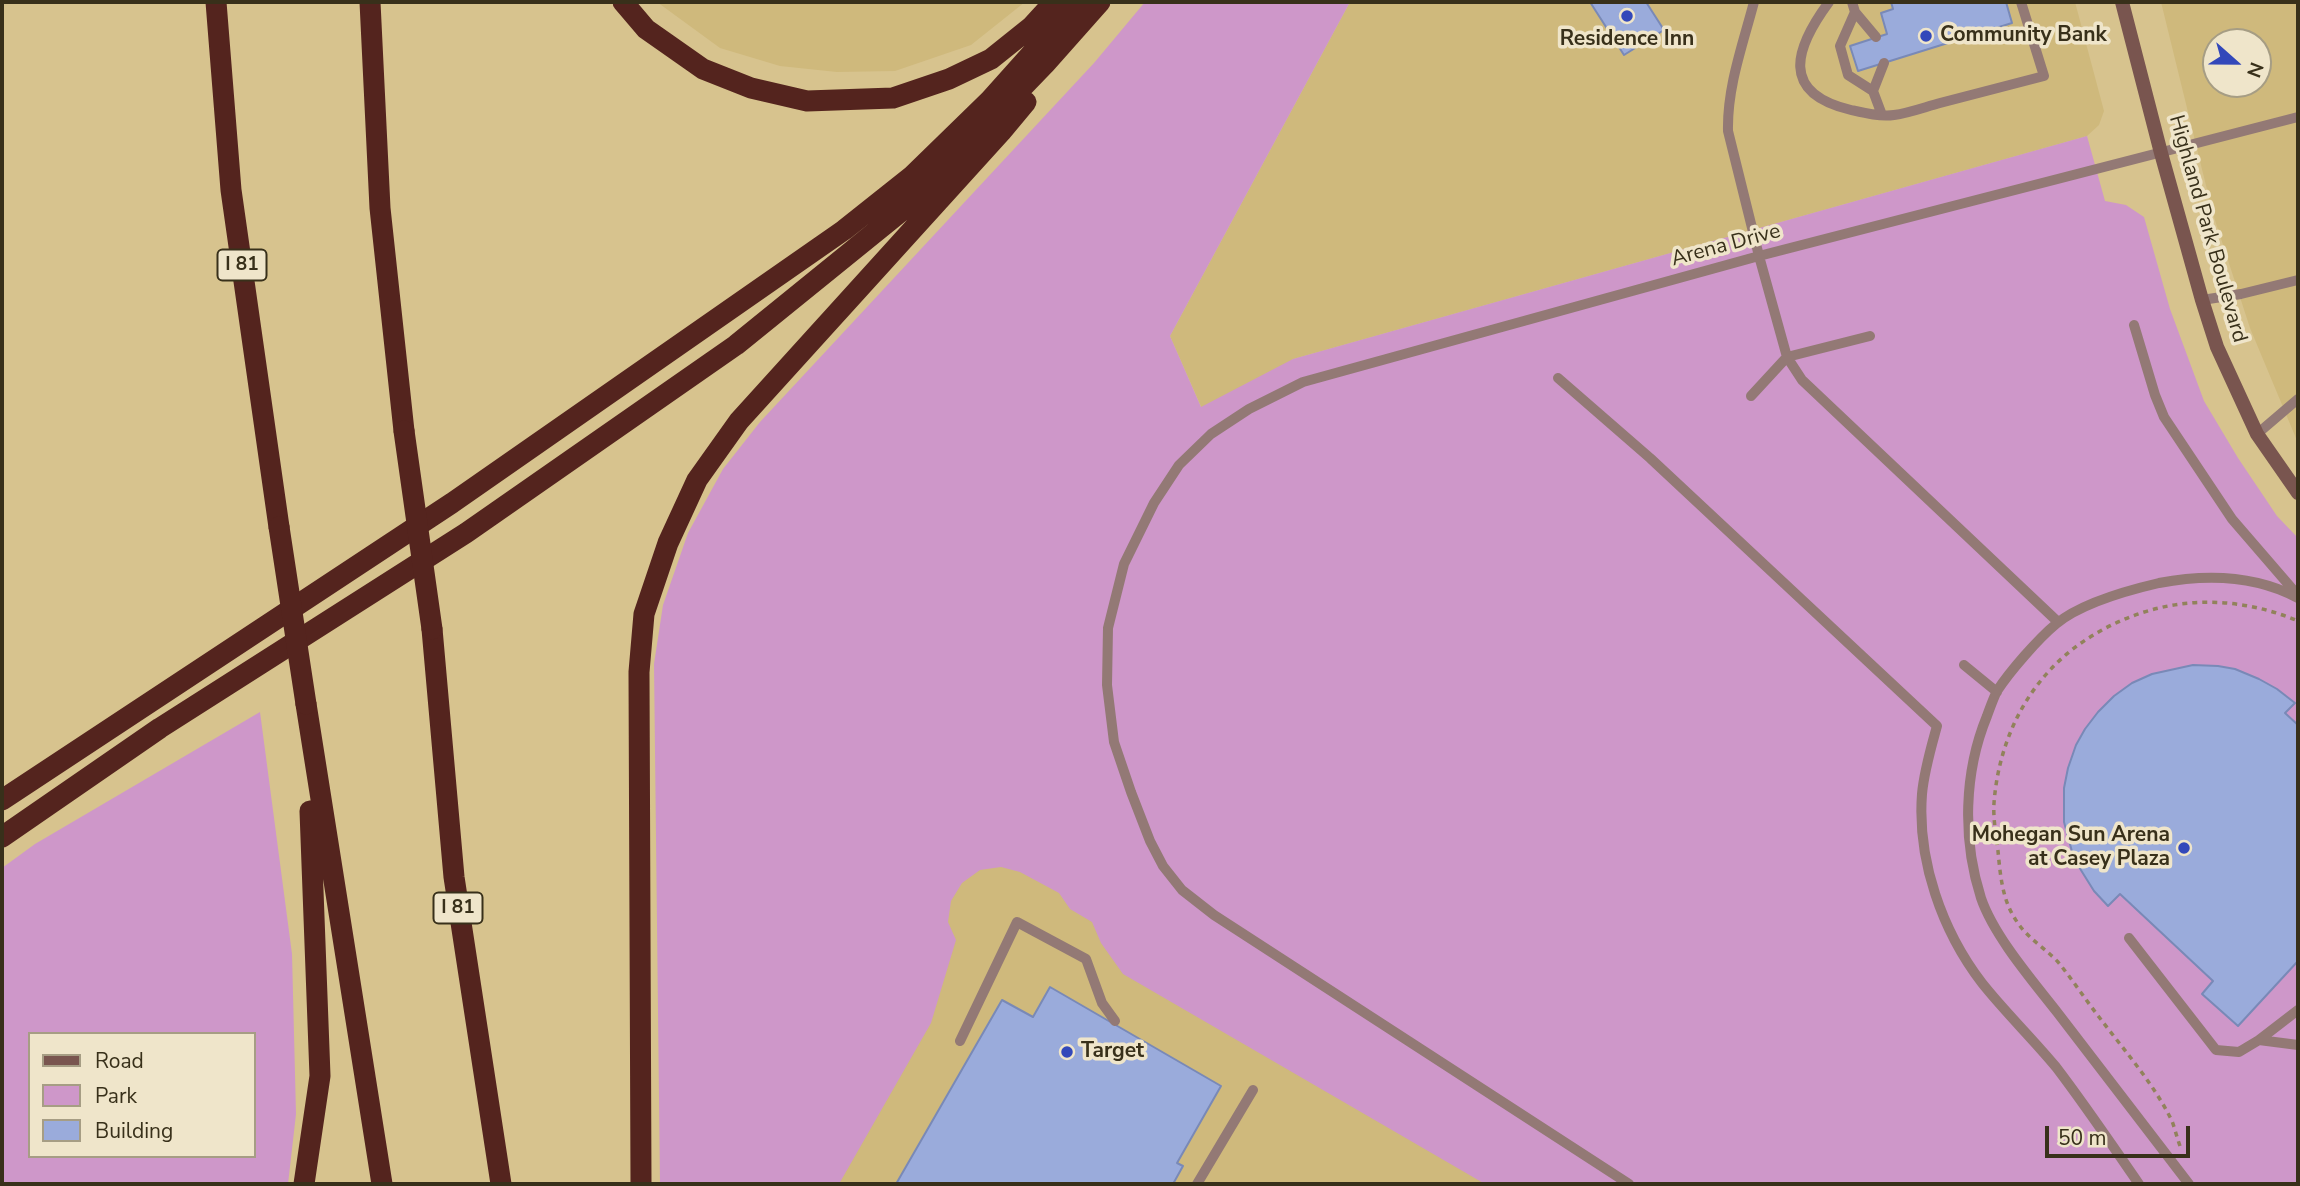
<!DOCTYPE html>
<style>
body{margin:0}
#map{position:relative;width:2300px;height:1186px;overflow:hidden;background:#d7c38e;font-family:"Nunito Sans",sans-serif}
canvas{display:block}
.frame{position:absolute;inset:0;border:4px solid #38301a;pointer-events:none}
.legend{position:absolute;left:28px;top:1032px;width:228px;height:126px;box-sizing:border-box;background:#efe5ca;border:2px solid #a69d84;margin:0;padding:9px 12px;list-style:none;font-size:21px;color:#38301a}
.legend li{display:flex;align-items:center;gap:14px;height:35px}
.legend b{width:35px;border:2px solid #a69d84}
.north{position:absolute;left:2202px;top:28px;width:70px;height:70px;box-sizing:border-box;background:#efe5ca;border:2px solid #a69d84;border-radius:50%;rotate:111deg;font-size:19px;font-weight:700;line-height:28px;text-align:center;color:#38301a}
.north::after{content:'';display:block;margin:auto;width:24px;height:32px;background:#3348ba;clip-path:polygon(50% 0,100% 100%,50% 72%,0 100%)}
.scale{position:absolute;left:2045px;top:1126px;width:145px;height:32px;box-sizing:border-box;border:4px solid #38301a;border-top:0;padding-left:9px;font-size:21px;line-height:24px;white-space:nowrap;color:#38301a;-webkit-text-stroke:5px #efe5ca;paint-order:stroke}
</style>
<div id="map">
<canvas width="2300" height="1186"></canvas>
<div class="frame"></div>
<ul class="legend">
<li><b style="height:9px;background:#79554f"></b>Road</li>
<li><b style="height:19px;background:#ce97c9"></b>Park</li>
<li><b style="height:19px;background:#9aabdb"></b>Building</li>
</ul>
<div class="north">N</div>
<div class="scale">50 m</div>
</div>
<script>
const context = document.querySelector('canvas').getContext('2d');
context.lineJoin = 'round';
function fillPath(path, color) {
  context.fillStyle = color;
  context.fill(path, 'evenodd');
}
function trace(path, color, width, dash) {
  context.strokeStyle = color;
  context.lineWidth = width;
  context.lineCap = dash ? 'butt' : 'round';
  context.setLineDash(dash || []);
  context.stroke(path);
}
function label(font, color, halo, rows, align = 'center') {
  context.font = font + ' "Nunito Sans",sans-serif';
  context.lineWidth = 7;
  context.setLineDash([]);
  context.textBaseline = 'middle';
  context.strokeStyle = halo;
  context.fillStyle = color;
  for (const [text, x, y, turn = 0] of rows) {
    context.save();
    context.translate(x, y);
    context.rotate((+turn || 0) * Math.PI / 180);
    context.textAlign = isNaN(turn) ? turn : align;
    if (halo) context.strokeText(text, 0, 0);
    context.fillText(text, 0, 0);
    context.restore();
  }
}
fillPath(new Path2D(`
 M657,2H1025L971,45L895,71L837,72L780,66L720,48Z
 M1350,2H2075L2104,111L2099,125L2087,136L1293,359L1207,420L1170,336Z
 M2161,2H2298V443L2250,328L2213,214ZM2216,42H2258V84H2216Z
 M973,836L1555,1184H797Z`), '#cfb97c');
fillPath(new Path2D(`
 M1145,2H1350L1170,336L1201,407L1293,359L2087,136L2105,201L2126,205L2144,217L2170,309L2204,401L2238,458L2277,516L2298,538V1184H1485L1123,974L1101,943L1092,922L1070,909L1059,893L1020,872L1001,867L980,870L962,883L951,901L948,922L956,940L931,1023L839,1184H660L654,664L663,605L688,533L723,469L760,422L1094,63Z
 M260,712L292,954L296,1114L288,1184H2V868L35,844ZM30,1034H254V1156H30Z`), '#ce97c9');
const building = new Path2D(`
 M1590,2H1646L1664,30L1624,55Z
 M1891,2H2006L2012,23L1858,71L1850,46L1887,34L1881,13L1893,9Z
 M2193,665L2218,666L2235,669L2259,679L2277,689L2295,703L2285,713L2298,725V961L2238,1026L2202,994L2213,981L2120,894L2108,906L2094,891L2074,859L2064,822V788L2068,768L2076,745L2085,729L2098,712L2114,696L2132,683L2152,674Z
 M1050,987L1221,1086L1177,1163L1183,1166L1173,1184H896L1002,1000L1033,1017Z`);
fillPath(building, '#9aabdb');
trace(building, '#7989b7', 2);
trace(new Path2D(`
 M2180,1146C2177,1138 2175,1129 2172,1121C2154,1084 2124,1050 2099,1017C2085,999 2072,979 2058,962C2043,946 2026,938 2014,917C2002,898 2000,872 1998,851C1996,835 1993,818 1994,803C1999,737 2030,676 2087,639C2152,597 2227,591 2298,621`), '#91825b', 3.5, [5, 5]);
trace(new Path2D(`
 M1754,2C1743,44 1727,87 1728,131L1759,256L1787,357L1802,380L2058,622
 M1829,2C1795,48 1779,93 1851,110C1864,113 1880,117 1894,115C1909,113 1925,107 1940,103C1975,94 2010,85 2044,76L2021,2
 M1852,2L1855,12L1876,37
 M1855,12L1840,46L1848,75L1873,91
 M1882,115L1873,91L1884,63
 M2202,300L2241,294L2298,280
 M2134,325L2155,395L2164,417L2232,519L2295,592
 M1558,378L1650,458L1937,726C1931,748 1924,771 1922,794C1917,860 1942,931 1982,983C2005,1012 2032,1038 2056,1067C2085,1105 2112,1145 2139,1184
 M1751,396L1787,357L1870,336
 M2257,434L2298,399
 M1964,665L1997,692
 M2129,938L2216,1050L2239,1052L2259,1040L2298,1010
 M2259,1040L2298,1045
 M960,1041L1017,922L1086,959L1102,1003L1115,1021
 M1197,1184L1253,1090
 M1629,1184L1214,915L1182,890L1163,866L1150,841L1131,792L1114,742L1107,685L1108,628L1124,564L1154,503L1179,465L1211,434L1249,409L1303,382L1759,256L2298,117
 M2189,1184C2145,1127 2101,1069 2057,1012C2032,980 1994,936 1981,898C1962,839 1964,772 1987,716C1990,708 1993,699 1997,691C2010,671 2038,639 2056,624C2080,604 2129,590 2159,583C2206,574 2255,575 2298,598`), '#937975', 10);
trace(new Path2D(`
 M2122,2L2161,153L2202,300L2217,347L2257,434L2298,493`), '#79554f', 14);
trace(new Path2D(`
 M216,2L231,190L279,527
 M370,2L380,208L404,431
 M623,2L646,29L703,69L751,88L807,101L893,98L949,79L991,59L1031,27L1054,2
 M432,629L454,877L501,1184
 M306,704L382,1184
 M2,800L452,503L844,230L912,176L990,100L1050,33L1075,2
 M2,837L160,728L466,533L736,345L910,204L1045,64L1100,2
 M304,1184L320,1076L310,811
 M641,1184L639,672L644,614L668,543L697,480L739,421L1001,132L1026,102`), '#54241e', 21);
trace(new Path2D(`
 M404,431L432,629
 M279,527L306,704`), '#54241e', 21);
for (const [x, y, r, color] of [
 [1627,16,7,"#3348ba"],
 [1926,36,7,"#3348ba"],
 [2184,848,7,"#3348ba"],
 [1067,1052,7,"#3348ba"]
]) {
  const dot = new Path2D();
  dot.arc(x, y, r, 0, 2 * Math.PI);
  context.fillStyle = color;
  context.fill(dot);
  trace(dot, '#efe5ca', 2.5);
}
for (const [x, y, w] of [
 [242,265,49],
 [458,908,49]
]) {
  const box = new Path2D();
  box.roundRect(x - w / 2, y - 15.5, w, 31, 5);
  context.fillStyle = '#efe5ca';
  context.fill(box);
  trace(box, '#38301a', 2);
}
label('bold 19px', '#38301a', null, [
 ["I 81",242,265],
 ["I 81",458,908]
]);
label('bold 21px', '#38301a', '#efe5ca', [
 ["Community Bank",1940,36],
 ["Residence Inn",1627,40,"center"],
 ["Mohegan Sun Arena",2170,836,"right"],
 ["at Casey Plaza",2170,860,"right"],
 ["Target",1081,1052]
], 'left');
label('21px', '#38301a', '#efe5ca', [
 ["Highland Park Boulevard",2207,229,74],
 ["Arena Drive",1726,246,-15]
]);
</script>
